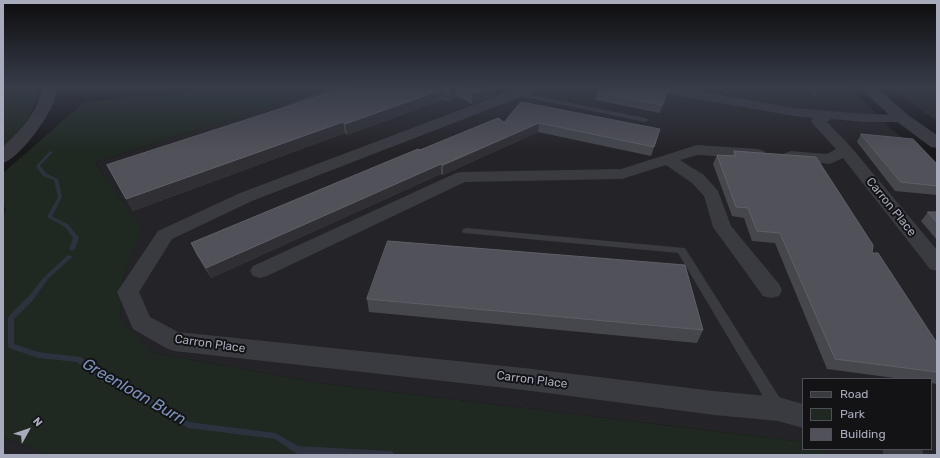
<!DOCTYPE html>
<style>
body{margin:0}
#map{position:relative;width:940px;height:458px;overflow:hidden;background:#18171a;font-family:Rubik,sans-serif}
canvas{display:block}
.frame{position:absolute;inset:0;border:4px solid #a8abbb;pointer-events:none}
.legend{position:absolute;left:802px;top:378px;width:130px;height:72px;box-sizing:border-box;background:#131215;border:1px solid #4f4f57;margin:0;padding:5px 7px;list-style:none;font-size:12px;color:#a8abbb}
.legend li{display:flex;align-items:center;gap:8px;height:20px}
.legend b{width:20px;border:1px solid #4f4f57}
.north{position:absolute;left:8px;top:410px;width:40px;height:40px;-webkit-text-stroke:3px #131215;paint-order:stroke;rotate:50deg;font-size:11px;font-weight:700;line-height:16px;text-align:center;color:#a8abbb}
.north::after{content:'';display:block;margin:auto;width:14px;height:18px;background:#a8abbb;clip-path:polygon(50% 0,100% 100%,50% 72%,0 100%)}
</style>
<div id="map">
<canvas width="940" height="458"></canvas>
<div class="frame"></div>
<ul class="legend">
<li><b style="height:5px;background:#3a3a41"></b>Road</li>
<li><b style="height:11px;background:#1f2821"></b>Park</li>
<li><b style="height:11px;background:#515159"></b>Building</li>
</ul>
<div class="north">N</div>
</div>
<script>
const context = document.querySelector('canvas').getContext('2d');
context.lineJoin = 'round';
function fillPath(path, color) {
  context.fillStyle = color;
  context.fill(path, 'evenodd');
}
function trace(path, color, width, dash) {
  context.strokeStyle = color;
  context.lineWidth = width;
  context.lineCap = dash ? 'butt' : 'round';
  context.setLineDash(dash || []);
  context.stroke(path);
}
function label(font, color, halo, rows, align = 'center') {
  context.font = font + ' Rubik,sans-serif';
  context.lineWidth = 4;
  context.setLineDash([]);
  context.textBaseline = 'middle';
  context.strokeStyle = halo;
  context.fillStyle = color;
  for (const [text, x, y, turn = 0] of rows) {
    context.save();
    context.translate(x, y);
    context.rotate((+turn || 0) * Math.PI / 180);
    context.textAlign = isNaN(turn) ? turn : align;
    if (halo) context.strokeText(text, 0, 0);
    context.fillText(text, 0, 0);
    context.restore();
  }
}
fillPath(new Path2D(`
 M331,87H849L890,128L937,165V455H832L819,449H931V379H803V442L320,383L154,353L120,319L124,273L141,231L95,162Z
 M895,87H937V121L897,93Z
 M3,437L47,455H3Z`), '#242327');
fillPath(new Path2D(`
 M3,87H38C37,112 20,131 3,148Z
 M210,87H331L95,162L142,231L124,273L120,319L154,353L320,383L803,442V449H819L832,455H47L3,437V289L5,287L3,285V218L6,209L3,205V173L83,103L126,97L168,96Z`), '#1f2821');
fillPath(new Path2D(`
 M50,151H51L53,152L40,166L47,174L58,179L62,197L52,216L69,225L79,238L75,249L72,251L69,249L73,238L65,227L47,217L58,197L54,180L43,176L36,166Z
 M69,255L71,256L72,257L71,258L48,279L33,300L14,319V344L38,352L81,357L107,378L147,396L189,422L276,433L298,446L390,451L393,452L394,455H322L297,454L275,439L188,428L143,400L103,382L77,362L38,358L9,348L8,346V318L9,316L29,296L44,277L67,256Z`), '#2c333f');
fillPath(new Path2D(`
 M333,87H344L281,113H278L274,111L304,98Z
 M420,87H429L452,100L450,101H446Z
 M810,87H816V96H812Z
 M516,92L645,118L649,120L645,122L514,95V93Z
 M467,228L685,248L783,403L785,408L783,413L778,414L773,413L678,253L463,233L462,231L463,229Z`), '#3a3a41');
fillPath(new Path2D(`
 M521,87H540L539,90L252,201L172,239L139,292L150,317L178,332L524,368L714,391L778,397L803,404V428L778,421L714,415L524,390L174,351L166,348L133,329L117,292L158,231L240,193Z
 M646,87H677L794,108L865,114L907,115L909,118L907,121L902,122H865L831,119L827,122L851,147L937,250V271L930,269L843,158L830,164L785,159L783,156L785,153L791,151L827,154L836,149L813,124L811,121L813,118L794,116L652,91L647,90Z
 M697,145L758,149L764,151L766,154L764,157L758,159L698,155L680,160L704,175L718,191L731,226L779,284L782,290L779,296L771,298L763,296L713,227L704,196L692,183L666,165L622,179L465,182L267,276L260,278L253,276L250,271L253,266L456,173L462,172L621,169Z
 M882,449H922L924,455H884Z`), '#3a3a41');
fillPath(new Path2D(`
 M42,87H56C56,94 55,100 52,106C45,122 19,158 3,163V147C20,130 39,112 42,87Z
 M859,87H876L908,115L937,135V148L931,147L896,121Z`), '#3a3a41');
fillPath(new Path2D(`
 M348,87H496V95L472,104L456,95L450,97L441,92L442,100L347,135L345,133L133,211L107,165Z
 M597,87H669L667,95L660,113L596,100Z
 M521,102L657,139L651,156L538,132L443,175L441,174L211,278L196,254L191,243L504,122Z
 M861,134L937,164V195L895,191L857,142Z
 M734,151L872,253L937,343V384L931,383V379H902L827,369L775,243L752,241L744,218L732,216L713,164L717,155L732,156Z
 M928,212H937V240L921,221Z
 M367,299L703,330L697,343L369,312Z`), '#46474d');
fillPath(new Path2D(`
 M450,87H456V95L450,97Z
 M489,87H496V95L472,104V93Z
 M669,87L667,95L660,113L662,105Z
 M441,90L442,100L347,135L345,124Z
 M343,122L345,133L133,211L126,199Z
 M539,123L538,132L443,175V165Z
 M441,164V174L211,278L206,268Z`), '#2f2f34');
const building = new Path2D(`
 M348,87H436L441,90L345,124L343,122L126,199L107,165Z
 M461,87H489L472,93Z
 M598,87H669L662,105L598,92Z
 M521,102L660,129L654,147L539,123L443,165L441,164L206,268L191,243L418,149L420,150L498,118L504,122Z
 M861,134L913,139L937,164V186L901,182Z
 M734,151L816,157L873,245L872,253H878L937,343V372L835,359L780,233L757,231L748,208L736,207L717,155L736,156Z
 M928,212H937V222Z
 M388,241L685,265L703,330L367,299Z`);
fillPath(building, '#515159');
trace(building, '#5e5f68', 1);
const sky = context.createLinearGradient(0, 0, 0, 152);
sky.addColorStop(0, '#0d0d0e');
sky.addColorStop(0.57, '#373c49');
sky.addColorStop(1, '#373c4900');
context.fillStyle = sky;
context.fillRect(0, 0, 940, 152);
label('12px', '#a8abbb', '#131215', [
 ["Carron Place",891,207,51],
 ["Carron Place",210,344,8],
 ["Carron Place",532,380,7]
]);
label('italic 16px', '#7c92b9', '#131215', [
 ["Greenloan Burn",134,392,30]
]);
</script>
